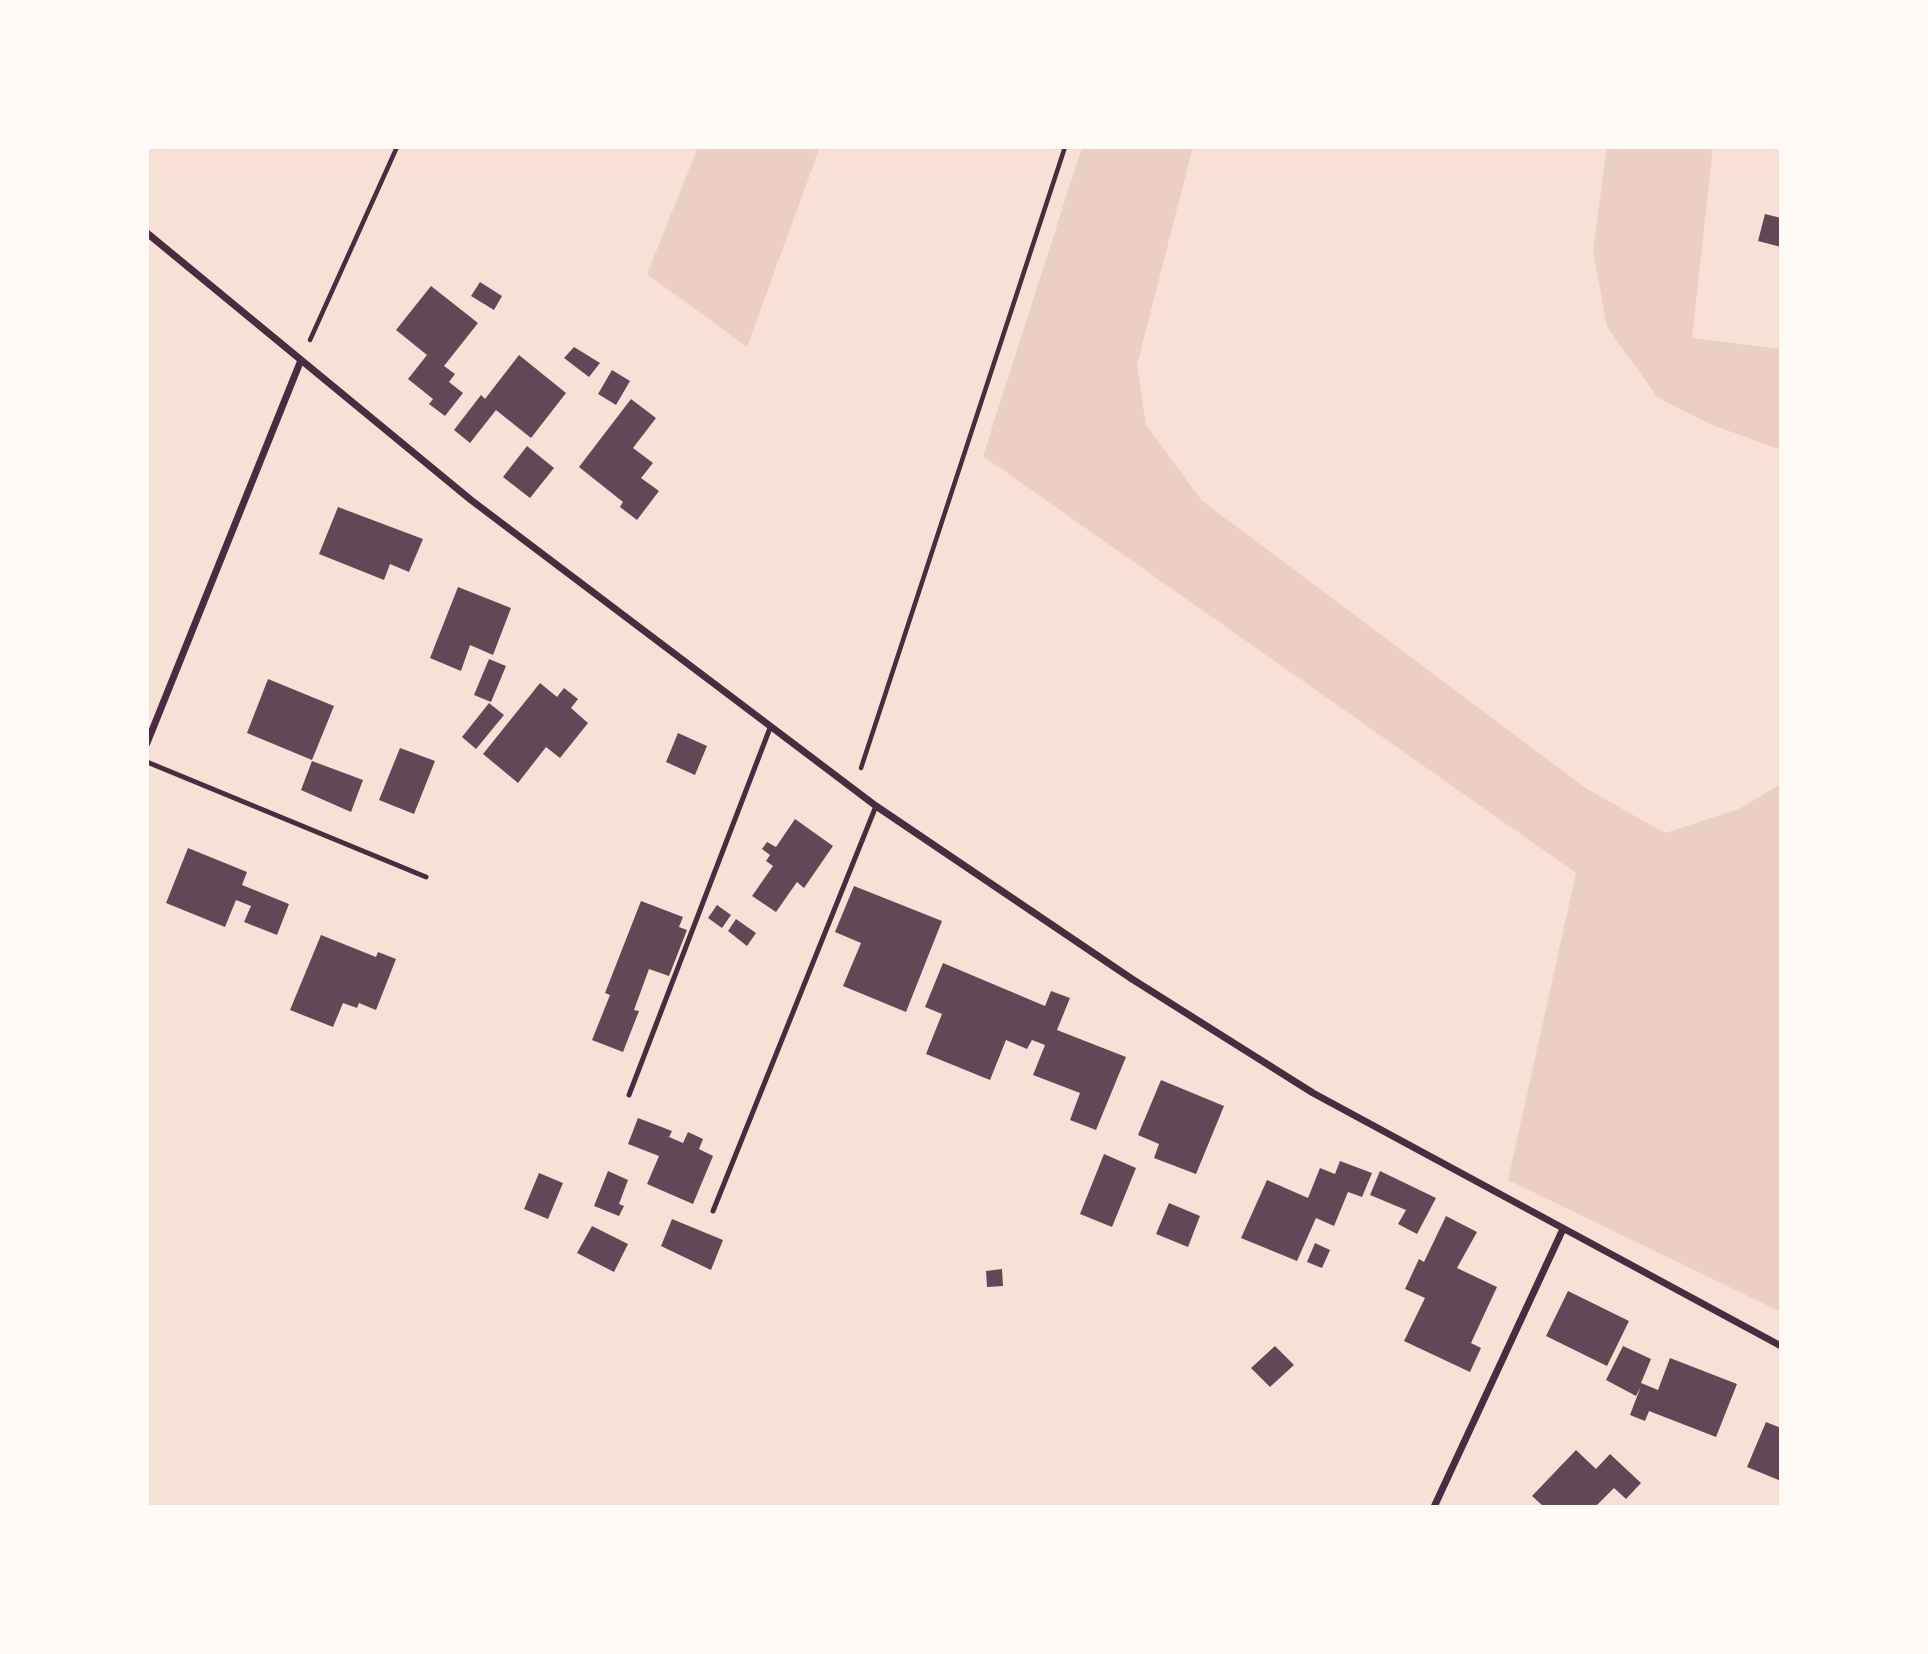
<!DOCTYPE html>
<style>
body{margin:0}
#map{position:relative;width:1928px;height:1654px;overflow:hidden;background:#f7e1d7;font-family:Rubik,sans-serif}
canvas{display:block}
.frame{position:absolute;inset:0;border:149px solid #fffaf5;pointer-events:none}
</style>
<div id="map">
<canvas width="1928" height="1654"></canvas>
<div class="frame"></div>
</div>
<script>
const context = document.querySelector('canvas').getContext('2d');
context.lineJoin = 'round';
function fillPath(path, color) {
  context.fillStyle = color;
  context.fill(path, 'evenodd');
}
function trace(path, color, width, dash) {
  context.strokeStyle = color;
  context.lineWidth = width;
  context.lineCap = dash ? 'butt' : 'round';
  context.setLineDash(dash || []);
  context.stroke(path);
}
fillPath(new Path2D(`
 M698,147H820L747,347L647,274Z
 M1082,147H1193L1137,365L1146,425L1202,501L1587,789L1665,833L1739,809L1781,784V1312L1508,1180L1576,873L983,456Z
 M1607,147H1713L1692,338L1781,349V450L1710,424L1658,398L1607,327L1593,251Z`), '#ebcfc5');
fillPath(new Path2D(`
 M1765,214L1781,218V247L1758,241Z
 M480,282L502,296L494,310L471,296Z
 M431,286L478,323L444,366L455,374L449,382L463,393L445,416L429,404L433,399L408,379L427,355L396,330Z
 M574,347L600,363L589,377L564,358Z
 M519,355L566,393L531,438L496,410L470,443L454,430L481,395L485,399Z
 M612,370L630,381L616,405L598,394Z
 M631,399L656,418L633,448L653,463L641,478L659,491L637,520L620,507L623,502L579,467Z
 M527,446L554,468L530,498L503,477Z
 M338,507L423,539L409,572L390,564L384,580L319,554Z
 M458,587L511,608L493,655L470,645L461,671L430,658Z
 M489,659L506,666L491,702L474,695Z
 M268,679L334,706L312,760L247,733Z
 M540,683L557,697L564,688L578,699L571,708L588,723L560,758L546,747L518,783L483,754Z
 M489,703L504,715L476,749L462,737Z
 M678,733L707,746L695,775L666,762Z
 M400,748L435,761L414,814L379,800Z
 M312,761L363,780L351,812L301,790Z
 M795,819L833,846L804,888L797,882L776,912L752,896L773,866L766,861L770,855L762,849L767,842L776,847Z
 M188,848L247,872L242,885L289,904L277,935L244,922L251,906L236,900L225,927L166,903Z
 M854,886L942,921L906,1012L843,986L861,943L835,932Z
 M641,901L683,917L679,927L687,930L669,976L649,969L634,1010L639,1011L623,1052L592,1040L610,995L605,993Z
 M717,905L731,915L722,928L708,918Z
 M736,919L756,933L747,946L728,931Z
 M321,935L376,957L378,952L396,959L376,1010L359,1003L357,1008L343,1003L333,1027L290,1010Z
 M943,963L1045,1006L1051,991L1070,998L1057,1030L1126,1057L1096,1130L1070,1120L1080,1093L1033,1075L1045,1045L1032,1040L1027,1049L1006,1040L990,1080L926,1054L942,1014L925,1007Z
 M1161,1080L1224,1106L1196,1174L1154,1158L1159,1144L1138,1135Z
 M638,1118L672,1131L669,1137L683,1143L688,1132L703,1139L699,1149L713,1156L693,1204L647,1184L659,1156L628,1144Z
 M1104,1154L1136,1168L1112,1227L1080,1214Z
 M1340,1161L1372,1173L1362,1197L1348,1192L1334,1226L1316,1218L1297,1261L1241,1238L1267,1180L1308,1198L1320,1168L1335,1174Z
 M608,1171L628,1180L619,1204L624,1206L619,1216L594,1206Z
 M1380,1171L1436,1198L1417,1234L1398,1224L1406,1210L1370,1195Z
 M539,1173L563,1183L548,1219L524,1209Z
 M1169,1203L1200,1216L1188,1247L1156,1234Z
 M1446,1216L1477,1232L1457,1268L1497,1287L1471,1343L1481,1348L1470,1372L1404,1341L1425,1298L1405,1289L1419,1259L1424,1262Z
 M672,1219L723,1240L711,1270L661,1246Z
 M592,1226L628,1244L614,1272L577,1253Z
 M1315,1243L1330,1250L1322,1268L1307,1262Z
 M1002,1269L1003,1286L987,1287L986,1271Z
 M1568,1291L1629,1321L1607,1366L1546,1336Z
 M1275,1346L1294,1365L1270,1387L1251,1368Z
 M1623,1346L1651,1359L1641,1383L1658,1390L1670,1358L1737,1384L1716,1437L1649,1411L1645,1421L1630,1415L1641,1386L1636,1396L1606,1380Z
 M1766,1422L1781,1428V1481L1747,1467Z
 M1576,1450L1596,1469L1610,1454L1641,1483L1626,1499L1614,1488L1595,1507H1544L1532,1496Z`), '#644757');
trace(new Path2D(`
 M310,340L397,147
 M861,768L1065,147`), '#4a2c40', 4.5);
trace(new Path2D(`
 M147,762L426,877
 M629,1095L770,728
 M713,1211L876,806`), '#4a2c40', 5);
trace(new Path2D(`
 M147,233L471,500L876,806L1132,979L1313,1093L1781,1346
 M147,743L301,360
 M1434,1507L1563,1229`), '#4a2c40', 7);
</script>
